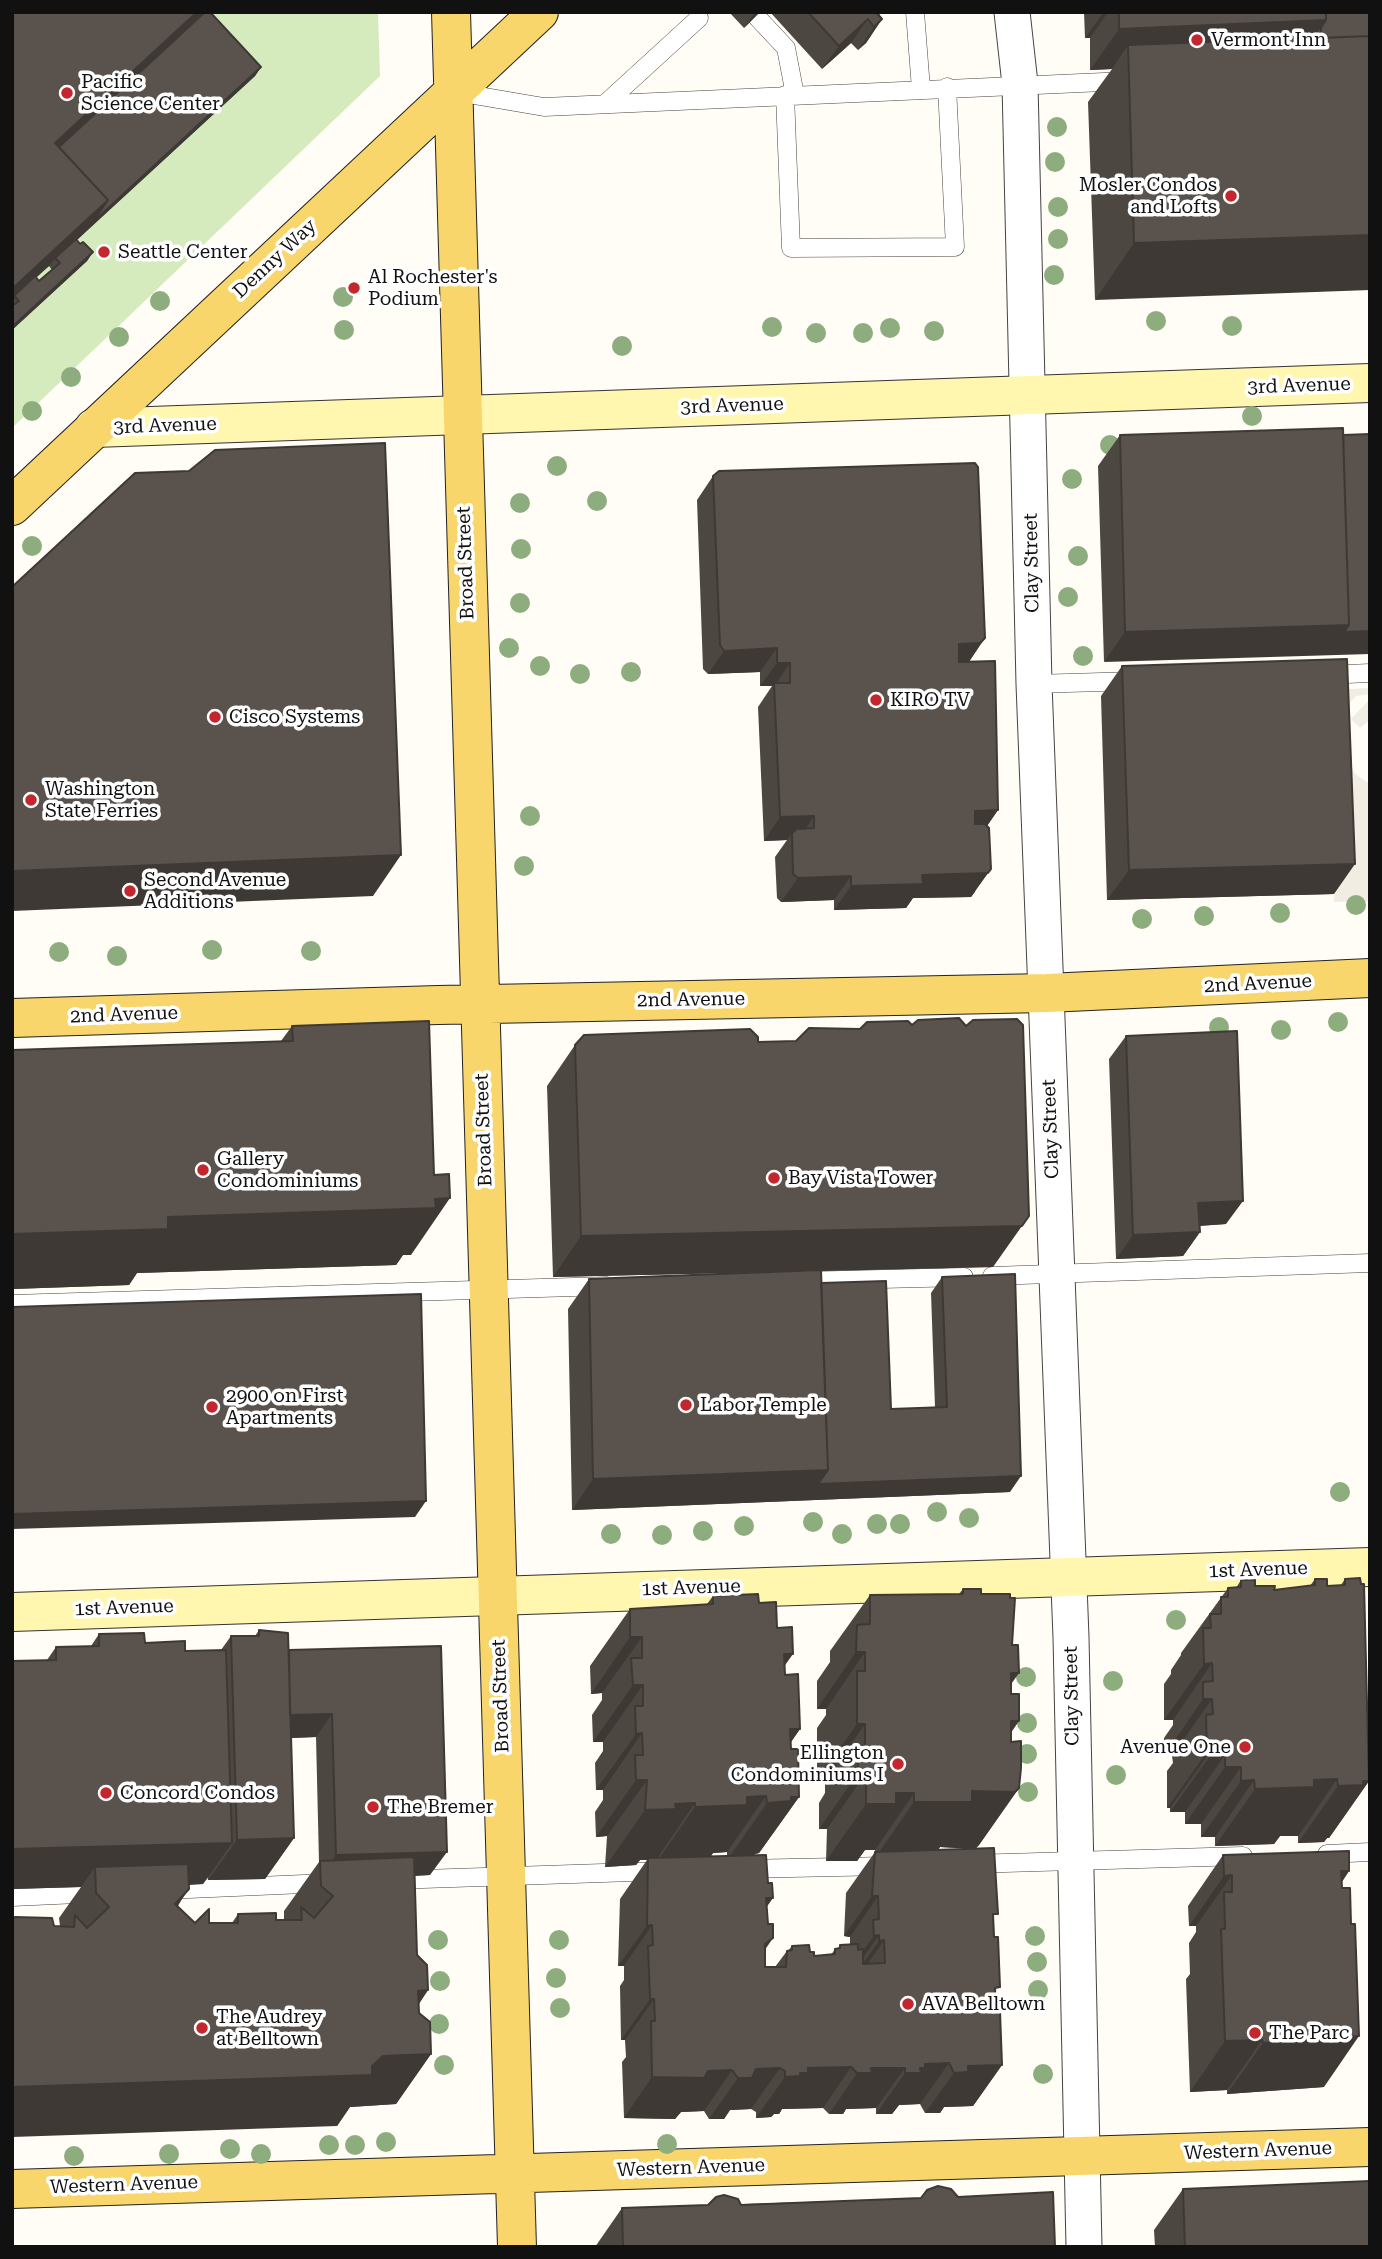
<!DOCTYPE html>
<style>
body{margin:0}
#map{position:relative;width:1382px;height:2259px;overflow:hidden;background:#fffdf5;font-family:"Roboto Serif",serif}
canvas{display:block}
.frame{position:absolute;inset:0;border:14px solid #111;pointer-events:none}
</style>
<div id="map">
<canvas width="1382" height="2259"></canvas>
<div class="frame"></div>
</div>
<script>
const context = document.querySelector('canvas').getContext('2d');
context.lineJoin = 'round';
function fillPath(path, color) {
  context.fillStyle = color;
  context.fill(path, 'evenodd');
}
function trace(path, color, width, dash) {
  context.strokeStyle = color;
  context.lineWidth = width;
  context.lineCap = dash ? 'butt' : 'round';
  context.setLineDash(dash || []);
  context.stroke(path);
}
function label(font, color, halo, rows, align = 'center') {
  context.font = font + ' "Roboto Serif",serif';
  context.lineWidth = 7;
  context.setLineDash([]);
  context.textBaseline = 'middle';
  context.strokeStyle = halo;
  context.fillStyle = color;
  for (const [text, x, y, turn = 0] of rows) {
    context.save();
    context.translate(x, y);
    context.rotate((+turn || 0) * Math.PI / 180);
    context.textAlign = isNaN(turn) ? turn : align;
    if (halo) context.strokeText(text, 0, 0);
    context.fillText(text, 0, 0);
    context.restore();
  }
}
fillPath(new Path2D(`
 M12,12H378L380,76L12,428Z`), '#d5ebbd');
fillPath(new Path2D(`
 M1370,688V694L1356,696L1346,707L1349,763L1355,774L1370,784V901L1334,902L1326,690Z
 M1370,699V720L1360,728L1351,719Z`), '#f1ede2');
const service = new Path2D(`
 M915,12L921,89
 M756,16L786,48L795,95
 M456,92L544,107L1126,81
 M785,95L791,248L955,247L947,87
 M605,104L699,18
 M1324,675L1370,673
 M1034,684L1135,681
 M992,1276L1370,1263
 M800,1281L964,1277
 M12,1304L607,1286
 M1327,1854L1370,1852
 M971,1864L1243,1856
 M743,1869L887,1866
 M393,1880L663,1871
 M166,1890L327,1883
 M12,1897L100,1893`);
const minor = new Path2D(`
 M1012,12L1020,84L1034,684L1071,1637L1084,2247`);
const secondary = new Path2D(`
 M94,428L1370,383
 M12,1612L1370,1567`);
const primary = new Path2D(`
 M451,12L517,2247
 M12,506L539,12
 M12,1018L438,1005L1047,993L1370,978
 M12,2189L1370,2147`);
trace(service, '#444', 19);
trace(minor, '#444', 37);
trace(secondary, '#333', 40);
trace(primary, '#222', 40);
trace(service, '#fff', 18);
trace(minor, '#fff', 35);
trace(secondary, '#fff6b0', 38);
trace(primary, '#f9d66b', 38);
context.fillStyle = '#8dad7f';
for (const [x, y] of [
 [1057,127],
 [1055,162],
 [1058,207],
 [1058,239],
 [1054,275],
 [343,297],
 [160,301],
 [1156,321],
 [1232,326],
 [772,327],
 [890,328],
 [344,330],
 [934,331],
 [816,333],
 [863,333],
 [119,337],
 [622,346],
 [71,377],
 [32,411],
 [1252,416],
 [1110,445],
 [557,466],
 [1072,479],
 [597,501],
 [520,503],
 [32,546],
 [521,549],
 [1078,556],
 [1068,597],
 [520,603],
 [509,648],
 [1083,656],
 [540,666],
 [631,672],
 [580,674],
 [530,816],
 [524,866],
 [1356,905],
 [1280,913],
 [1204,916],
 [1142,919],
 [212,950],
 [311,951],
 [59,952],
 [117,956],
 [1338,1022],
 [1219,1027],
 [1281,1030],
 [1340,1492],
 [937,1512],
 [969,1518],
 [813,1522],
 [877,1524],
 [900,1524],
 [744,1526],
 [703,1531],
 [611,1534],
 [842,1534],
 [662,1535],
 [1176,1620],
 [1026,1677],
 [1113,1681],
 [1027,1723],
 [1027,1754],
 [1116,1775],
 [1028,1792],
 [1035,1936],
 [438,1940],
 [559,1940],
 [1037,1962],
 [556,1978],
 [440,1981],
 [1038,1990],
 [560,2008],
 [439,2024],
 [444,2065],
 [1043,2074],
 [386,2142],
 [667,2144],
 [329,2145],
 [355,2145],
 [230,2149],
 [169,2154],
 [261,2154],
 [74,2156]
]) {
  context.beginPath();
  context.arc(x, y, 10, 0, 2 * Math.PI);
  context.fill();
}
fillPath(new Path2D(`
 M12,12L261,67L255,76L77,240L80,244L93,252L87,261L12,330ZM49,266L52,270L39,281L36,277Z
 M729,12H760L744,28Z
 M770,12H882L879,15L882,19L866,43L858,50L851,43L822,69Z
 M1084,12H1370L1095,300L1088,102L1112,69L1090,70V38H1085Z
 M1343,428L1104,662L1098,466L1120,435Z
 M713,476L969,662L998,810L987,826L975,892L971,897L913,898L906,908L834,910V900L781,902L777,898L775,857L787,840L764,841L758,707L772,686H760V672L708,674L703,669L697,500Z
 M1122,666L1334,894L1107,900L1101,696Z
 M292,1026L411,1255H403L396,1265L137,1273L129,1285L12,1289V1050L281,1041Z
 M1126,1036L1226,1224L1199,1226L1200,1232L1183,1256L1116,1259L1109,1059Z
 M758,1042L993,1267L821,1271V1283L891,1409L935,1407L931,1293L942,1277L1010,1492L572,1510L568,1309L589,1279L768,1272L553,1277L547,1086L575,1045Z
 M1315,1579L1327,1586L1341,1585L1345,1579L1369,1781L1329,1838H1327L1324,1842L1298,1843V1836H1280L1274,1844L1215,1846V1837H1201V1824H1185V1812H1170V1808H1167V1771L1173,1763L1172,1756H1164V1738L1173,1725V1720H1164V1684L1171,1674V1670L1181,1655V1653L1228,1588H1236L1241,1580L1255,1586L1274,1590L1310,1586Z
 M963,1589L981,1594L1012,1645L1011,1742L1019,1788L979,1845L975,1849L940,1847L938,1850L994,1921L996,2011L1002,2065L973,2106L944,2107L940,2113H925L920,2104L899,2105L892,2114H876V2108L846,2109L843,2114H829L823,2108L782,2109L779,2114H774L771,2117L756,2118V2112L751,2109L730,2110L724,2119H709L704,2111L681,2112L675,2119L624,2118L622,2062L626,2057L625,2040H621L620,1986L624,1980V1966H618L620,1899L647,1860H640L636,1865L605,1867L607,1836L596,1837L595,1812L603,1800V1790H596L595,1763L603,1751V1742H593L592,1715L602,1700V1693L591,1694L590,1666L630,1609L707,1604L713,1596L759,1603L777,1628L785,1665V1675L800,1729L791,1742V1749L799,1797L759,1853L755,1854L754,1855L767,1907L765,1967H775L787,1951H788L792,1946L810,1952L814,1956L831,1955L835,1949H838L840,1945L850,1944V1937L844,1936L846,1893L875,1852V1850H865L857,1861H826L827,1829H819V1803L825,1793V1781H817V1728L826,1715V1709H817V1681L830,1662V1651L870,1595L959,1594ZM727,1852V1856H711L713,1853Z
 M259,1630L289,1650L441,1646L430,1875L415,1876L417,1955L428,1990L419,2004V2013L431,2054L396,2104L350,2107L337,2126L54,1926H60L59,1918L81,1887L12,1889V1661L47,1660L56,1647L91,1646L99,1634L185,1651L221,1650L231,1636H255ZM316,1737L319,1862L284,1911V1920H276L238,1914L232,1923H195L178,1906L189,1885L203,1884L208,1877V1880L265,1879L294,1838L291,1738Z
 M1223,1855L1349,1871L1342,1882L1324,2087L1227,2094V2090L1190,2092L1186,1979L1190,1974L1189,1943L1196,1932V1926H1189L1188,1906Z
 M1183,2189L1370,2247H1155L1154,2230Z
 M958,2197L1055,2247H595L622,2208Z`), '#4d4742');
fillPath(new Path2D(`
 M197,12H208L41,166L55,143Z
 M755,12H760L744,28Z
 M1104,12H1108L1090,38H1085Z
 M868,19L851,43L822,69L839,46Z
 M882,19L866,43L858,50L874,27Z
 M1326,20L1297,61L1128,45L1112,69L1090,70L1119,29Z
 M261,67L255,76L56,259L55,258L49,266L15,297L14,296L12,298V289L108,200Z
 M1370,235V290L1095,300L1134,243Z
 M93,252L87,261L12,330V327Z
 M1349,625L1370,631V654L1104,662L1125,632Z
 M985,638L969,662L943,668L959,644Z
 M777,648L760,672L708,674L724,651Z
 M777,663H790L775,685L774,683L772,686H760Z
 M998,810L982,833L958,835L975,811Z
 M814,816L798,840L792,833L787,840L764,841L780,817Z
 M401,855L373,896L12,911V871Z
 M1355,864L1334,894L1107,900L1129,870Z
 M991,869L971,897L913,898L906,908L834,910L851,886L922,875Z
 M851,876L834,900L781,902L798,878Z
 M450,1198L411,1255H403L396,1265L137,1273L129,1285L12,1289V1234L168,1217Z
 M1243,1201L1226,1224L1182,1227L1198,1203Z
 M1029,1216L993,1267L553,1277L581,1236Z
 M1200,1232L1183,1256L1116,1259L1133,1235Z
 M828,1470L1021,1476L1010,1492L572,1510L593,1479Z
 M426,1501L415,1517L12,1529V1514Z
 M630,1637H642L602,1693L591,1694Z
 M856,1652H865L826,1709H817Z
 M784,1654H793L753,1710Z
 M1212,1663L1173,1720H1164L1204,1664Z
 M1011,1673H1019L979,1729Z
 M633,1685H643L603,1742H593Z
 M1203,1699H1212L1172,1756H1164Z
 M332,1714L316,1737L261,1739L278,1715Z
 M1011,1721H1019L980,1778Z
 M857,1724H865L825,1781H817Z
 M790,1729H800L761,1785Z
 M642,1733L603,1790H596L636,1734Z
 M1207,1752H1210L1170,1808H1167Z
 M1225,1755L1185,1812H1170L1210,1756Z
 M1225,1767H1241L1201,1824H1185Z
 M858,1773H866L827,1829H819Z
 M1337,1779L1298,1836H1280L1274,1844L1215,1846L1255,1789L1314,1780Z
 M636,1780H647L607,1836L596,1837Z
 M1254,1780L1215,1837H1201L1241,1781Z
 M1363,1781H1369L1329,1838H1327L1324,1842L1298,1843L1338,1786Z
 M1019,1788L979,1845L975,1849L940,1847L932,1858H875L914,1802L972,1791Z
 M896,1793H914L875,1850H865L857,1861H826L866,1804Z
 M766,1796L727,1852L713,1853L707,1862L656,1863L695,1807L747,1797Z
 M791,1797H799L759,1853L755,1854L751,1858L728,1859L767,1803Z
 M695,1803L656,1860L648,1858L647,1860H640L636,1865L605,1867L645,1810L675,1804Z
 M294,1838L265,1879L208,1880L237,1840Z
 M232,1843L203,1884L95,1887V1867L81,1887L12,1889V1849Z
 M447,1852L430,1875L319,1879L336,1855Z
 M1341,1871H1349L1314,1922Z
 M1232,1875L1196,1926H1189L1224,1876Z
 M189,1889L154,1940L175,1904Z
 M872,1896H878L850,1937L844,1936Z
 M766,1898H773L744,1939Z
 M652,1925L624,1966H618L647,1926Z
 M879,1935L850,1976H845L874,1936Z
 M773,1938L745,1979L765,1944Z
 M884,1940L856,1981L850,1982L879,1941Z
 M428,1990L393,2041L418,1991Z
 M650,1999H654L625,2040H621Z
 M1359,2036L1324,2087L1227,2094L1263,2043Z
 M1262,2040L1227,2090L1190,2092L1225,2041Z
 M431,2054L396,2104L350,2107L337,2126L12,2137V2087L372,2066L383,2056Z
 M949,2063L920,2104L899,2105L892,2114H876L905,2073L920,2068L925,2064Z
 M1002,2065L973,2106L944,2107L940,2113H925L954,2073L968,2066Z
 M851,2067L823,2108L782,2109L779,2114H774L771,2117L756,2118L785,2077L800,2073L808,2068Z
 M780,2068L751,2109L730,2110L724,2119H709L738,2078L756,2069Z
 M871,2068H905L876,2108L846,2109L843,2114H829L857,2073Z
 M732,2070L704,2111L681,2112L675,2119L624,2118L652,2077L708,2071Z`), '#3f3936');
const building = new Path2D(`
 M12,12H197L55,143L108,200L12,289Z
 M205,12H210L261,67L93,222L108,200L59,147Z
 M808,12H876L882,19L874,27L868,19L839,46Z
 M1119,12H1326V20L1119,29Z
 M1326,12H1370V36L1321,38V28L1326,20Z
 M1370,36V235L1134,243L1128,45Z
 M76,239L80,244L83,242L93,252L12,327V306L19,301L14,296L35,276L39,281L60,263L55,258Z
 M1343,428L1349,625L1125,632L1120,435Z
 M1370,434V631L1344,632L1349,625L1343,435Z
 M385,443L401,855L12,871V587L135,473L189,471L215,450Z
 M975,463L978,467L985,638L980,643L959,644V662L995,661L998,810L975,811V824H985L989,828L991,869L988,873L922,875L923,884L851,886V876L798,878L793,874L792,833L797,829L814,828V816L780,817L774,683H790V663H777V648L724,651L720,645L713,476L719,471Z
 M1347,659L1355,864L1129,870L1122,666Z
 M959,1018L966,1026L973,1020L1017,1019L1023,1025L1029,1216L1022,1226L581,1236L575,1045L584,1035L750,1029L758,1037V1042L796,1041L809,1028L860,1029L867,1022L908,1021L912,1025L918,1020Z
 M429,1021L434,1175L449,1174L450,1198L435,1199L436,1208L168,1217V1229L12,1234V1050L293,1041L292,1026Z
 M1237,1031L1243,1201L1198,1203L1200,1232L1133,1235L1126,1036Z
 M821,1270L828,1470L593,1479L589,1279Z
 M1015,1274L1021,1476L818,1484L828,1470L821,1283L886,1281L891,1409L947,1407L942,1277Z
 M421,1294L426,1501L12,1514V1307Z
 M1360,1578L1361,1584H1364L1369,1781H1363V1785L1338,1786L1337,1779L1314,1780V1787L1255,1789L1254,1780L1241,1781V1767H1225V1755L1210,1756V1752H1207L1206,1715L1213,1714L1212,1699H1203V1682L1213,1681L1212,1663L1204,1664L1203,1628H1211L1210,1614H1221V1597H1228V1588L1241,1587V1580H1255V1586H1275L1274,1590L1315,1585V1579H1327V1586L1345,1585V1579Z
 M963,1589H981V1594H1010V1598H1015L1012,1645H1018L1019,1673H1011V1694H1019V1721H1011V1742L1021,1741V1768L1019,1788L1015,1792L972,1791V1802H914V1793H896V1804H866V1773H858V1746H865V1724H857V1671H865V1652H856L857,1625L870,1624V1595L963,1594Z
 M758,1594L759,1603L776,1602L777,1628L792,1627L793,1654H784L785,1675L798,1674L800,1729H790L791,1749H798L799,1797H791V1801L767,1803L766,1796L747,1797V1805L695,1807V1803L675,1804L676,1809L645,1810L647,1780H636L635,1755H643L642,1733L636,1734L635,1706H643V1685H633L631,1658H642V1637H630V1609L713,1604V1596Z
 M259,1630L288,1633L294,1838L237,1840L231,1636H259Z
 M144,1633L145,1643L185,1641V1651L226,1650L232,1843L12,1849V1661L56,1660V1647L99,1646V1634Z
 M441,1646L447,1852L336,1855L332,1714L290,1715L289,1650Z
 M994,1848L998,1914H993L994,1937H998L1000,1987L995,1988L996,2011H1000L1002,2065L968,2066V2072L954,2073L949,2063L925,2064V2068H920L921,2073H905V2068H871L872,2073H857L851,2067L808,2068V2073H800V2076L785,2077V2071L780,2068L756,2069L752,2078H738L732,2070L708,2071L704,2078L652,2077L651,2021H655L654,1999H650L648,1946L653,1945L652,1925L647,1926L648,1858L766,1855L768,1883H772L773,1898H766L768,1924H773V1938L765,1944V1967H786L787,1951L792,1950V1946L809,1945L810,1952H814V1956L835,1954V1949L840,1948V1945L858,1944V1950L863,1949V1964L885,1963L884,1940L879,1941V1935L874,1936L873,1920L879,1919L878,1896H872L875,1852Z
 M1349,1851V1871H1341L1342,1888H1350L1351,1924H1355L1359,2036L1263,2043L1262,2040L1225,2041L1221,1929H1225L1224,1892H1232V1875L1224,1876L1223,1855Z
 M414,1857L417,1955L427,1965L428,1990L418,1991L419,2013L430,2022L431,2054L383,2056L372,2066V2075L12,2087V1920L15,1917L52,1918L54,1926L74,1927L75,1915L87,1928L109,1907L96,1893L95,1867L188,1864L189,1889L175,1904L195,1923L209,1909V1923H238V1914L276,1913V1920H302L301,1907L314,1918L333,1896L321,1886L320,1861Z
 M1370,2181V2247H1185L1183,2189Z
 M938,2186L951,2189L958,2197L1053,2192L1055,2247H623L622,2208L708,2205L716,2197L724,2195L738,2199L741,2205L921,2198L927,2190Z`);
fillPath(building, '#5a524d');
trace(building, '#3f3936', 2);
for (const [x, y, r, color] of [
 [1197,40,7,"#c4262e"],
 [67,93,7,"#c4262e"],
 [1231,196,7,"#c4262e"],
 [104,252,7,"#c4262e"],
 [354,288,7,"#c4262e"],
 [876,700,7,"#c4262e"],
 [215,717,7,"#c4262e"],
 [31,800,7,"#c4262e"],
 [130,891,7,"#c4262e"],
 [203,1170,7,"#c4262e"],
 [774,1178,7,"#c4262e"],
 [686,1405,7,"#c4262e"],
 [212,1407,7,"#c4262e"],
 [1245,1747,7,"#c4262e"],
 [898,1764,7,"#c4262e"],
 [106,1793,7,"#c4262e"],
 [373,1807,7,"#c4262e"],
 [908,2004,7,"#c4262e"],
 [202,2028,7,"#c4262e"],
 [1255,2033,7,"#c4262e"]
]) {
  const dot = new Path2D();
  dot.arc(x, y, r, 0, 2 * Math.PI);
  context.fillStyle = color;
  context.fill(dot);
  trace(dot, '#fff', 2.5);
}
label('19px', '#111', '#fff', [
 ["Vermont Inn",1211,40],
 ["Pacific",81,82],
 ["Science Center",81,104],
 ["Mosler Condos",1217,185,"right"],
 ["and Lofts",1217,207,"right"],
 ["Seattle Center",118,252],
 ["Al Rochester's",368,277],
 ["Podium",368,299],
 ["KIRO TV",890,700],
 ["Cisco Systems",229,717],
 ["Washington",45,789],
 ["State Ferries",45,811],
 ["Second Avenue",144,880],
 ["Additions",144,902],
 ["Gallery",217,1159],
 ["Condominiums",217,1181],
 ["Bay Vista Tower",788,1178],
 ["2900 on First",226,1396],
 ["Apartments",226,1418],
 ["Labor Temple",700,1405],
 ["Avenue One",1231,1747,"right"],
 ["Ellington",884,1753,"right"],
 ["Condominiums I",884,1775,"right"],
 ["Concord Condos",120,1793],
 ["The Bremer",387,1807],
 ["AVA Belltown",922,2004],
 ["The Audrey",216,2017],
 ["at Belltown",216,2039],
 ["The Parc",1269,2033]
], 'left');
label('19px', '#111', '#fff', [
 ["Denny Way",275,259,-43],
 ["3rd Avenue",1299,386,-2],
 ["3rd Avenue",732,406,-2],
 ["3rd Avenue",165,426,-2],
 ["Broad Street",466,563,-92],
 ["Clay Street",1032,563,-91],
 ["2nd Avenue",1258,984,-3],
 ["2nd Avenue",691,1000,-1],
 ["2nd Avenue",124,1015,-2],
 ["Clay Street",1051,1129,-92],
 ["Broad Street",484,1130,-92],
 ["1st Avenue",1258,1570,-2],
 ["1st Avenue",691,1588,-2],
 ["1st Avenue",124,1608,-2],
 ["Broad Street",501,1696,-92],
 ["Clay Street",1072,1696,-91],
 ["Western Avenue",1258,2151,-2],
 ["Western Avenue",691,2168,-2],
 ["Western Avenue",124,2185,-2]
]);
</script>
